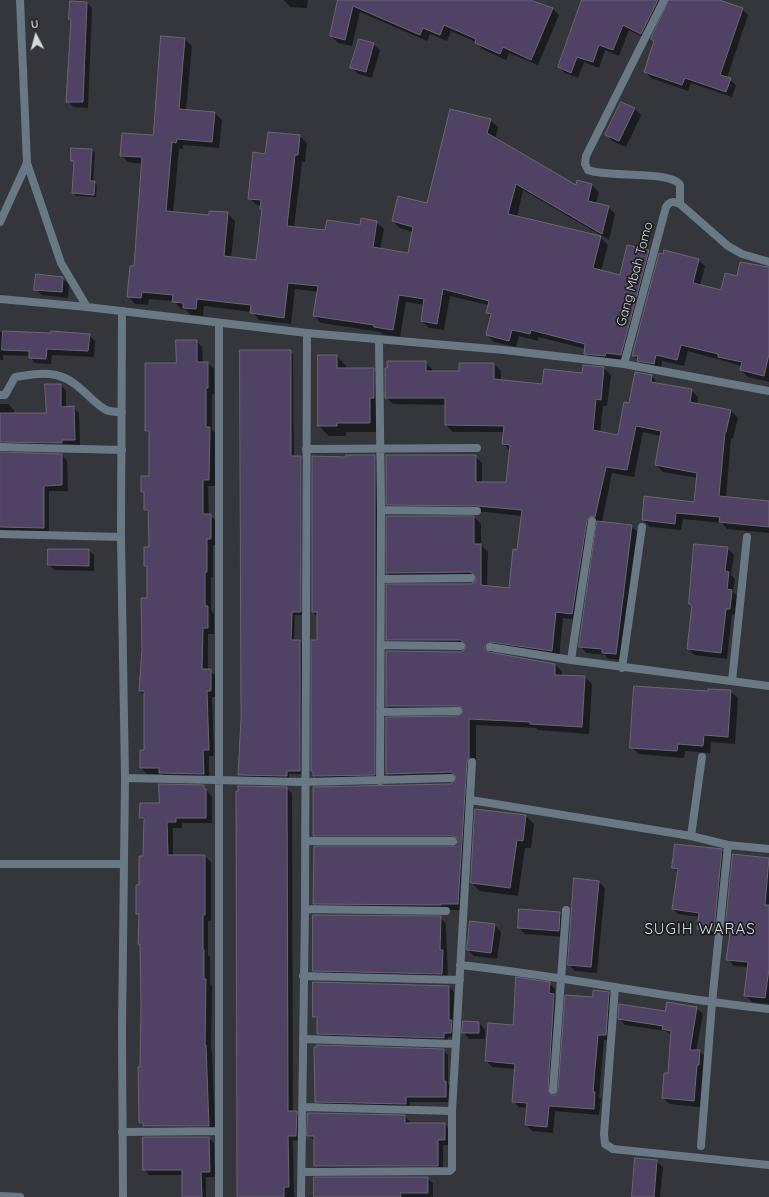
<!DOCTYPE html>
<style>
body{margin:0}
#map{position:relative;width:769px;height:1197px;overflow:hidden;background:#34363c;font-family:Quicksand,sans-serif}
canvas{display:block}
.north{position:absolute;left:16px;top:16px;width:40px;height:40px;-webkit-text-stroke:3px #1c1d20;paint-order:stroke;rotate:354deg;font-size:11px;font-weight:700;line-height:16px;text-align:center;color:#d7d8dc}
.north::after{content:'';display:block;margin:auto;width:14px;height:18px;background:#d7d8dc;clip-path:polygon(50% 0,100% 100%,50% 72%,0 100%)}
</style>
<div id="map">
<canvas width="769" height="1197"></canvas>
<div class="north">U</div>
</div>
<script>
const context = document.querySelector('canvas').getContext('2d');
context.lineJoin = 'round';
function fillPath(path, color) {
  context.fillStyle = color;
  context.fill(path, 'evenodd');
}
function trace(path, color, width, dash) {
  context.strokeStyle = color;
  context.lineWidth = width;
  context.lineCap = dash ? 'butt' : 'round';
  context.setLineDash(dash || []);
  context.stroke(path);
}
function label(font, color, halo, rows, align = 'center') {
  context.font = font + ' Quicksand,sans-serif';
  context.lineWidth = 3.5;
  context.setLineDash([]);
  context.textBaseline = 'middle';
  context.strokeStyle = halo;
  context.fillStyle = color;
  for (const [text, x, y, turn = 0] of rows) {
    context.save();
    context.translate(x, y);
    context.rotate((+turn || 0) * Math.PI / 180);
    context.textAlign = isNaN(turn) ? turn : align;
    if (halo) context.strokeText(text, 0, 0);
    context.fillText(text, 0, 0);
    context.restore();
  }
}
fillPath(new Path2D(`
 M284,0H308L307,8L290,7Z
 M346,0H528L553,9L559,15L538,65L509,53L506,60L482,49L476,42L451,31L447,41L430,34L427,41L360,12L352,46L338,43L331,36Z
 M584,0H664L647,39L629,30L619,56L605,50L599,68L584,62L578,78L565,73L559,67Z
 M673,0H712L742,9L748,15L727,78L736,85L732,97L691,83L688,91L651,78L645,72Z
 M87,3L92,8L88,108L73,107L68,101L72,21L70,19Z
 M185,39L192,46L186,110L215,113L222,120L219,148L183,145V149H179L173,213L209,216L227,213L235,221L231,258L257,261L263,210L261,206L257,205L249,198L266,155L269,133L300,136L307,143L305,162H302L294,227L326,231L361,226L376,222L384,229L380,249L409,254L413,232L400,228L393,221L428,205L490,120L498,127L495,139L577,187L578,181L592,185L599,192L596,204L608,207L615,214L609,240L523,190L517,217L600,237L608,245L601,271L620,276L648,251L655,259L628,361H593L585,353L586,349L538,337V341L519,336L516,347L494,342L487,335L491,317L487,313L489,305L450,296L444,330L429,328L422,321L425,305L406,302L400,337L382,334L380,332L321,323L314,315L318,292L295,289L291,324L259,320L252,312L204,306L203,316L191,315L186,310L181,309L174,301L149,299L148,305L135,304L128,296L134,267L142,164L128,162L121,155L154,136Z
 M373,44L380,50L372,78L358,74L352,68Z
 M621,103L635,109L641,115L626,147L612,141L606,134Z
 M92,150L95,153L93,182L97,185L96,197L76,196L73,193L75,164L72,161Z
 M698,260L705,266L700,285L722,291L738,277L769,268V382L748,377L741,370L742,366L688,351L684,366L662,361L661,370L645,367L633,355Z
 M63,279L69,285L68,298L42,295L35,289Z
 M0,332L89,335L95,341L94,357L52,355L51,364L35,363L30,356L3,355V360H0Z
 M196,341L202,347L203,363H208L214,369V394H212V430L216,434L215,486H208L209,515L217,521V545H213V577H211V610L214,614V634H208V670L217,676L216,697H212L214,756H209V780L166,779L161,774H147L141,768L145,751V696L140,691L148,599V568L145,565L150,548L149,514L145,510V494L142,491L150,477V435L146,430L177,364Z
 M290,351L293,354L294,457H301L304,460L303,615H295L294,641H300L303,644V774H289V779L242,778L239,775Z
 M319,356H337L346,366V369H373L383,378L379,432H346V436H329L319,426Z
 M425,362L432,369V372H460L494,364L501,371V381L543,385L604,368L611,375L607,406H603L600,433L619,436L630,404L652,376L658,384L691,390L698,397L697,404L731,411L738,418L733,438H731L726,497L769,502V533L727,529L722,523L683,519L681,530L650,527L643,520L695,503L697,478L663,472L656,465L661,436L643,432L634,477L612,473L602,522L631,526L638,532L622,660L609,659L605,655L587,653L580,647L598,520L593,527L579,620L563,618L559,658L498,648L490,654L555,664L562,672V676L585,677L592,684L589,734L538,730L536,728L476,725V764L473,769L465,910H321L314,903L453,848L459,842H321L314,835L452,784L457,779L393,781L387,774L464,712L394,713L387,706V652H461L466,650L467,647L394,646L387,639L476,582L477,579L394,580L387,573V517H474L481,524V545L488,552L487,586L510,589L518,551L522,516L485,512L394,511L387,504L475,456L482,463V483H507L510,451L504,444L505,432H453L446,425V405L393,404L386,397Z
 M60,385L66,390V408L73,407L79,413L80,445L6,447L0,452V404H8L14,410V414H47Z
 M0,454L62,455L67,461L68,491H49V533L0,532Z
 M374,456L381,462L380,780L320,782L314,776L312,771L318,618L313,612V457Z
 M727,548L734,555L731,575L735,579L733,592L738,597L736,615L732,614L727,659L695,655L688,649L693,608L690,604Z
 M88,550L94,555V571L55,570L49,565Z
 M730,691L738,698L735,744L711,742L710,753L685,751L684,758L639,754L631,747L709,692Z
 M203,786L212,797V823H182V828H173V856H205L211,862V921H208V955L210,957V984L212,986L211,1050L212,1052L215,1131L146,1129L140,1123L142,1005L140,916L137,913L144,857V821L140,817L160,804Z
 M286,788L292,793L293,1112H296L302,1118L301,1141L293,1140L294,1196L296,1197H236Z
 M526,816L534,824L531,848H525L518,896L479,891L472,883Z
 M722,850L727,856L719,936L704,934L698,929L700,917L678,914L673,909L678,873L673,868Z
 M733,856L769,859V1004L752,1002L745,995L749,967L734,966L728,959L730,937L726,932Z
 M599,882L605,888L597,973L575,971L569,965Z
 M560,913L566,920L565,937L525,934L519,928Z
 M440,917L446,924L448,980L321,977L314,970Z
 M495,925L501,932L497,959L474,956L468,950Z
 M549,983L555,989V996L560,1001L553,1096H556L594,998L609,993L615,999L612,1041L604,1040L599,1098L601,1099L599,1115L555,1111L553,1133L532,1131L526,1125L527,1108L519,1107L513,1101L515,1069L492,1067L486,1061Z
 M449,987L454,992L453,1023L456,1037H448V1043L323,1039L318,1034V1021L314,1017Z
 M696,1008L703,1014L696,1051H700L706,1058L700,1107L670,1104L663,1098L668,1074L672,1036L666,1031L625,1025L619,1018Z
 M479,1023L485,1030V1039H469L463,1032Z
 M443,1050L448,1055V1084L451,1087V1102H410V1109L321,1106L316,1101Z
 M405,1116L410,1122V1124H445L450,1130V1145H443V1170L321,1171L315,1166V1141L308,1135Z
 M208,1138L214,1143L215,1177H206V1197H183V1175H149L144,1169Z
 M656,1161L663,1167L660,1197H633Z
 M427,1178L433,1183V1197H307Z`), '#0007');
const building = new Path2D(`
 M338,0H530L553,8L531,60L503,47L500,54L475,43L476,39L444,25L440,35L423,28L420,35L353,6L345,40L330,36Z
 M582,0H658L641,34L623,25L613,50L599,45L593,62L577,57L571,73L558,67Z
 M669,0H719L743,8L720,75L731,78L726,92L685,78L682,85L644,72L654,41L651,39Z
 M70,1L87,2L83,102H66L71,19H69Z
 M161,36L185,38L179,109L215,112L212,142L177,139L176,143L172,142L166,211L209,215V211L228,212L224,256L256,260L262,209H260L261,200L248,199L253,152L265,154L268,132L300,135L298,155H295L287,226L325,230L327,220L360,225L361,218L377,221L373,247L408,253L413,227L392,221L398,196L427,203L450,109L491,119L487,133L576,185L577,180L592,184L588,201L609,206L602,234L516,184L508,214L601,236L593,268L620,275L627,245L649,250L621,355L606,353L605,356L584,354L585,344L531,330L530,334L512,330L509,341L486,335L491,314L486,313L489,301L443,289L437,324L421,321L424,299L399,295L393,330L374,327V325L313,316L318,286L288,283L284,318L250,313L251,305L197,299L196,309L183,308V303L172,302L173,295L142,292L141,298L127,297L130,266H134L142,157L120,156L122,133L153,135Z
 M359,39L374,43L366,72L350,68Z
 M621,102L635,108L619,141L605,135Z
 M71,148L92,149L90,181H95L94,195L72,193L74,161H71Z
 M664,250L699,259L693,283L721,290L725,273L737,276L740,262L769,267V354L764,376L740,370L742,362L718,357V354L681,345L677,360L656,355L654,364L637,361L638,356H632L659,253L663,254Z
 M36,274L63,277L62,292L34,290Z
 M3,331L51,333V331L90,334L88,351L47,349L46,359L29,358V351L2,350Z
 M176,340H197V362H208V388H206V427H210L209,480H203V514H211V539H207V572H205V606H208V628H203L202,669H211V691H207L209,750H203L204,774L159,773V768H140V750H144V691H139L142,649L141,598H147V566H144V547H149L148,510H144V492H141V476H149V431H145V363H176Z
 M240,350H291V456H301V612H292L291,640H300V771H287V776L238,775L241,719Z
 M318,355H337V368H374V398H370V423H337V426H318Z
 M387,361H426V371H459V363H494V379L542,384L544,369L582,373L583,365L604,367L601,400L596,399L593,430L618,435L624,402L629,403L635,372L652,375L651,382L692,389L690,402L731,410L726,432H725L719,496L769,501V527L719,522L720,517L676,513L675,524L642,520L644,496L694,502L697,473L655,465L661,431L636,426L627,470L606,467L595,517L590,516L587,520L572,614L556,612L552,651L491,642L485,646V649L489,652L555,664V675L585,676L582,727L530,724V722L469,719V757L467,762L458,904H441V905L313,904L314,846H453L458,841V838L453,836H313V787L451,784L456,778L455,775L451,772L386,774V717L458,716L463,711L462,708L458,706H386V651L461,652L465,649L466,646L461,640H386V584H471L476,581V578L471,572L386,573V516H474V544H481V585L509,588L513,549L517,550L522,510L477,506L386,505V455H476V482H506L510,445L502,444L504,426L445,425V398H385V368H387Z
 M45,384H61V407L74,406L75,440H62V443L0,442V413H46Z
 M0,452L62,454V485L44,486V528L0,527Z
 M346,455H375V775L313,776V771H311V640H317V612H312V456L346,457Z
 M597,521L632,525L616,654L602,653V649L579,647Z
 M694,544L728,547L725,571L729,572L727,589L732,590L730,609H726L721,653L687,649L692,605L689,604Z
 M48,549H89V566L48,565Z
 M634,686L708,691V689L731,690L728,737L704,735L703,746L678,744L677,751L630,748Z
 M159,784L204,785V789H206V818H176V822H167L168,855H205V915H203V950H204V979H206L205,1045H206L209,1126H143V1123H139L138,1067H140L141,1005L140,944H138L139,914H136V885H139V856H143L144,818H139L140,803H159Z
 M238,786L287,787L288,1109V1111H297L296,1136H288L289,1187H284V1197H237L236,791H238Z
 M475,809L526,815L523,841L517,840L510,888L471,883Z
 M675,844L722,849L714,931L697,929L699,913L672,909L678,869L672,868Z
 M733,854L769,858L765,905H769V969L765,998L744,996L748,962L726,960L730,933H725Z
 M574,878L599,881L591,967L568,965Z
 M519,909L560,912L559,931L518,928Z
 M313,915L441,916L440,950H443L442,974L313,971Z
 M470,921L495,924L491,953L467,950Z
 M516,977L550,982L549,993L554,994L548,1090L552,1095H556L558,1090L565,995L593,997V990L609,992L606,1035H598L593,1092H595L594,1109L549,1106L547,1127L525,1125L527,1103L512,1102L515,1064L485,1061L488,1023L513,1025Z
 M313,982L449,986V1020H452L451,1033H444V1038L317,1034V1017H313Z
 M667,1002L697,1007L690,1050H700L699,1065H697L694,1101L662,1098L664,1073H668L671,1031L662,1029L663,1026L618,1019L619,1004L665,1011Z
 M463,1021L479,1022V1033H462Z
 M317,1045L444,1049V1081H446V1097H406V1104L315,1102L314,1047H317Z
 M308,1113L405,1115V1123H445V1140H438V1166H314V1136H307Z
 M143,1137H209L210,1172H201L202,1197H182V1170H143Z
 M635,1158L657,1160L654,1197H632Z
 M314,1177H428V1193H400L401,1197H314Z`);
fillPath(building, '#504264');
trace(building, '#69676e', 1);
trace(new Path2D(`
 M20,0L27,163L61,263L87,307
 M664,0L586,156L585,164L588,170C607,178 671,170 680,185V204
 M0,222L27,163
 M122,311L121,537L125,778L122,1031L123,1197
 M379,341L381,510L380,781
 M624,364L666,207C670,201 673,201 680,204L728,246L742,254L769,262
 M0,395H5L15,377C28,375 42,372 56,375C78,380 89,400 106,410C111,412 117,412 122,412
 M0,447L122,450
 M306,449L477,448
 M381,510L477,511
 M592,521L571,660L769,686
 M0,534L121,537
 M381,579L471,578
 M381,645L461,646
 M490,647L571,660
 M622,668L642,527
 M732,681L747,537
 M380,712L458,711
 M702,757L691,836L728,845L769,849
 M125,778L305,782L451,778
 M471,800L691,836
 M305,841H453
 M0,864H123
 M305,909L446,911
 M460,965C564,976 666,998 769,1009
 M303,976L460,980
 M615,987L604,1134L605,1144L613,1149L769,1165
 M303,1039L456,1044
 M553,1090L566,910
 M303,1107L452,1111
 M122,1132L219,1131
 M701,1146L712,1003L728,845
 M302,1172L450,1171L452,1169V1111L472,762
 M0,1196L20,1197
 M219,1197V324
 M301,1197L305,909L307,333`), '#687884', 8);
trace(new Path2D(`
 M0,299L87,307L307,333L504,350L624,364L769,391`), '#687884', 8);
label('13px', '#d7d8dc', '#1c1d20', [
 ["Gang Mbah Tomo",635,274,-75]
]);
context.letterSpacing = '1px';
label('15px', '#dadde4', '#1c1d20', [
 ["SUGIH WARAS",700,929]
]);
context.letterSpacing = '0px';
</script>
